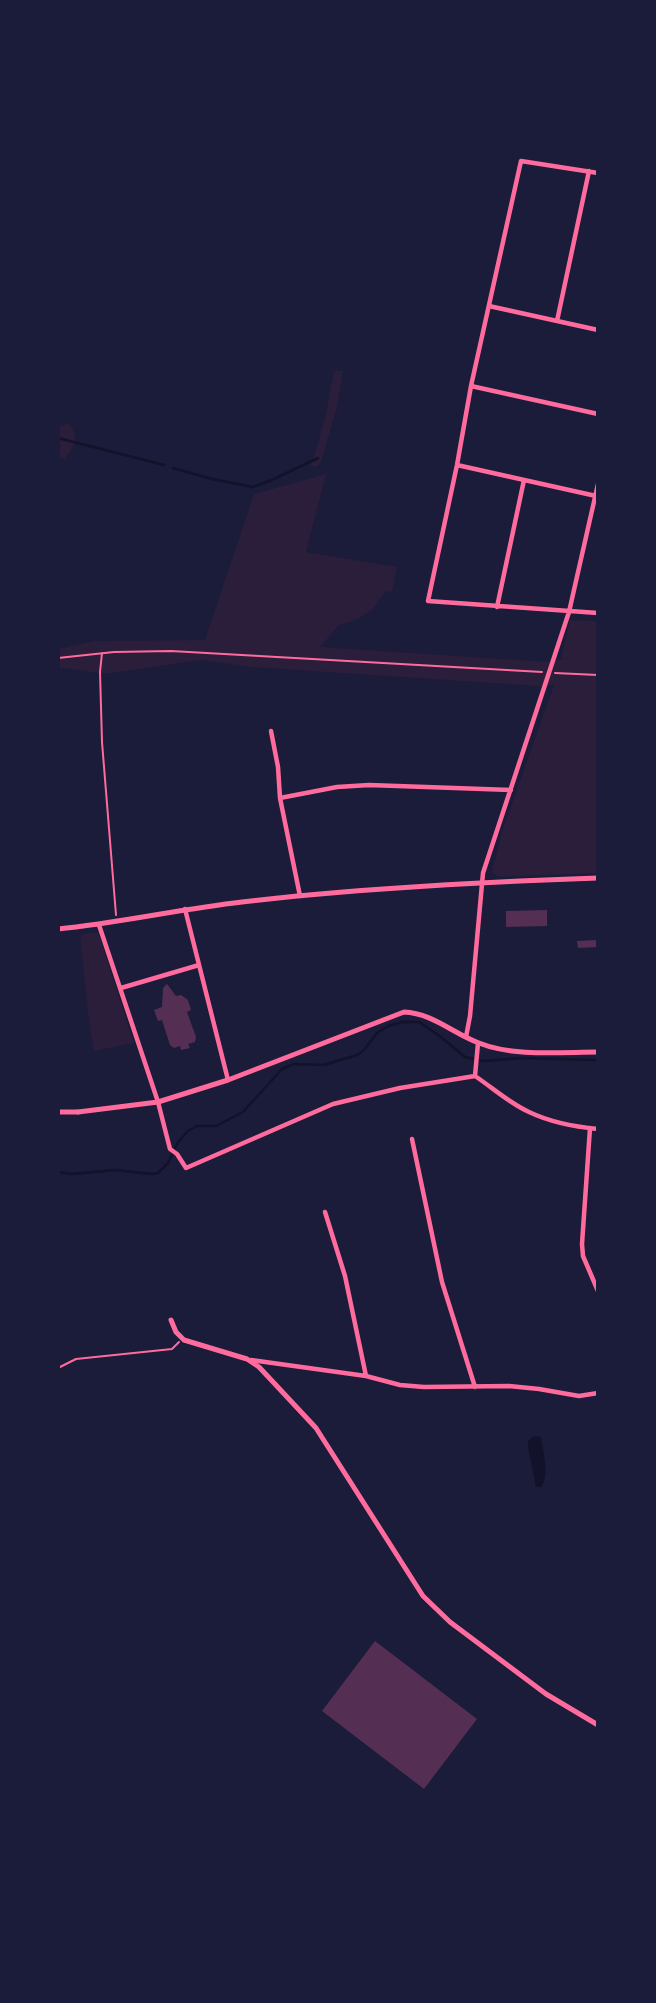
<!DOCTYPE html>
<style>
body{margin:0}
#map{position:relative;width:656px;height:2003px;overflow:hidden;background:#1b1b3a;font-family:"PT Sans Narrow",sans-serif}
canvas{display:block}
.frame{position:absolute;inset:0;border:60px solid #1b1b3a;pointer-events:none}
</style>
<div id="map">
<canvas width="656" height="2003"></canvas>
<div class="frame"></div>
</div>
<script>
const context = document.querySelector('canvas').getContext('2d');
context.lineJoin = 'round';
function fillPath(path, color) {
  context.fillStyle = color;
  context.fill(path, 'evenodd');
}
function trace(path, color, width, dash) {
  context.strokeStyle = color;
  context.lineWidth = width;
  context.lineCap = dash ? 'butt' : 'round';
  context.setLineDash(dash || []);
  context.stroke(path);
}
fillPath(new Path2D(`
 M334,370L343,371L337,407L321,462L318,466H311L325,419Z
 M68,423C80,436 76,447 64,459L58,458L59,427Z
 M326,474L306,552L397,567L392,592L386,591L373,609L358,619L339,625L320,647L548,662L564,659L561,658L570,620L598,621V873L498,877L492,872L502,832L554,685L538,686L252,667L201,660L105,674L64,668L58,669V649L95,641L205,640L254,494Z
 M98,932L134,1043L94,1051L89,1022L80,935Z`), '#2a1e3b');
fillPath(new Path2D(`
 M534,1436L541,1437C543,1452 550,1475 541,1487H536L528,1447V1441Z`), '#12122b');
trace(new Path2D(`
 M58,438L164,465
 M173,468L212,479L253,487L274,479L318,458
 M58,1172L72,1174L115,1170L152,1174L158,1173L168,1163L178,1142L188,1131L197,1126H216L243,1112L282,1069L294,1064L324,1065L357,1055L364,1050L377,1033L388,1026L402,1022H419L441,1037L465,1057L484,1061L521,1058L598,1060`), '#12122b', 2.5);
fillPath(new Path2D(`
 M547,910V926L506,927V911Z
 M598,940V947L578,948L577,941Z
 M167,984L176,996L181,995L188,1000L191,1010L187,1012L196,1037L195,1042L188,1044L190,1048L181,1050L180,1046L174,1048L170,1045L162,1020L158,1021L154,1010L162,1007L163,988Z
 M375,1641L477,1719L424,1789L322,1711Z`), '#542f53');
trace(new Path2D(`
 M102,653L100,672L102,742L116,915
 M58,658L114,652L171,651L542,672
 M555,673L598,675
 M58,1368L76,1359L172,1349L179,1342`), '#ff6b9d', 2);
trace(new Path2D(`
 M598,173L521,161L471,386L457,465L428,601L598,613
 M489,306L598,330
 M557,321L589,171
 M471,386L598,414
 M457,465L596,496
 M497,607L524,480
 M271,731L278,767L280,798L300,896
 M280,798L337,787L369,785L511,790
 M185,909L228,1080
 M99,925L158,1102L170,1149L177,1154L186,1168L333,1104L400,1088L475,1076C493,1088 509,1103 529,1112C550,1122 576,1127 598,1129
 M121,988L199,965
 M466,1037L470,1016L483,873L569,612L598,484
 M475,1076L478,1043
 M590,1128L582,1244L583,1256L598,1291
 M412,1139L442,1282L475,1387
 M325,1212L345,1276L366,1376
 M251,1360L366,1376L400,1385L424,1387L509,1386L539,1389L579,1396L598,1393`), '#ff6b9d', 4.5);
trace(new Path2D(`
 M58,929C119,923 180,909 242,902C360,888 480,882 598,878
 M78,1112L158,1102L228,1080L404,1012C432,1013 454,1034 479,1043C513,1057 562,1052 598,1052`), '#ff6b9d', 5);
trace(new Path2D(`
 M58,1112H78
 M171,1320L176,1332L184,1340L247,1359L259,1367L274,1383L316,1428L423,1596L450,1622L546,1694L598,1725`), '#ff6b9d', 5);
</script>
